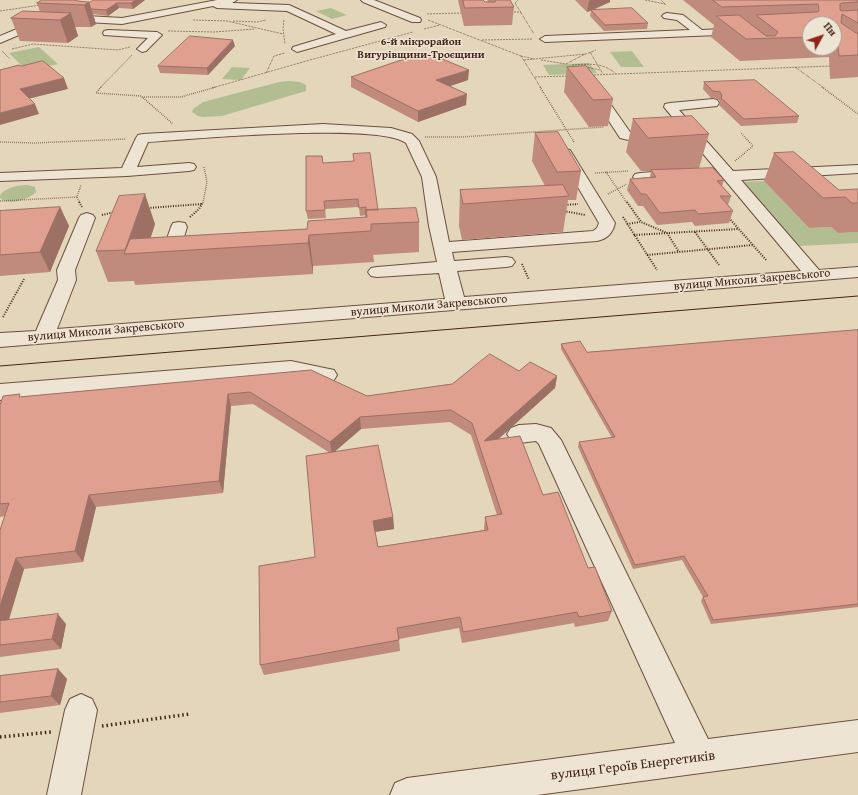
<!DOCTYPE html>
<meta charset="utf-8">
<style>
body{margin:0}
#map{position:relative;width:858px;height:795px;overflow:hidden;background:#e4d6bb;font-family:"Gentium Book Plus",serif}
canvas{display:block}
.north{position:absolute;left:802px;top:16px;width:40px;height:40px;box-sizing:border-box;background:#ede4d3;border:1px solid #a99787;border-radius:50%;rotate:50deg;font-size:11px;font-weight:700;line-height:16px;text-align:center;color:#442415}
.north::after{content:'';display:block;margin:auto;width:14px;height:18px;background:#8f2418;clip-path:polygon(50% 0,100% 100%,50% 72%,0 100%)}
</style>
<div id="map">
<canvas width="858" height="795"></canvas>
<div class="north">Пн</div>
</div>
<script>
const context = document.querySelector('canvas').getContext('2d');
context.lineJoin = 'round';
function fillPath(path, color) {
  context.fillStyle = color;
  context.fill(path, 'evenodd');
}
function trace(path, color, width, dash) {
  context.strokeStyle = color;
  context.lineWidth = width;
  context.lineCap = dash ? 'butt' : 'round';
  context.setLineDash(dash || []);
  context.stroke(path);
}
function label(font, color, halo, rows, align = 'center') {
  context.font = font + ' "Gentium Book Plus",serif';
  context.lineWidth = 3;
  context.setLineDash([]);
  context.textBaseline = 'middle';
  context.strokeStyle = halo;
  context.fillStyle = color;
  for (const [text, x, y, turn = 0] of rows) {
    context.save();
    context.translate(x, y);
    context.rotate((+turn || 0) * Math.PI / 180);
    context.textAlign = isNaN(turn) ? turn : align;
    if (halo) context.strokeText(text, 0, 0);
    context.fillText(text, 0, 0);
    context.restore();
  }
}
fillPath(new Path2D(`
 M331,8L347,15L332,19L316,11Z
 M39,47L58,64L27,71L9,53Z
 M632,51L644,67H621L610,52Z
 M589,63L597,73L549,75L543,65Z
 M232,67L250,68L241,80L222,79Z
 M289,81L300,82L306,85V91L222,116L203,117L198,116L192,112L193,109L203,102L279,82Z
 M764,181L809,228L831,227L838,233L858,232V243L799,246L741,182Z
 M28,185L35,187L36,192C28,200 9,206 0,198V195C7,187 18,185 28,185Z`), '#b2be92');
const minor = new Path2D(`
 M56,0H66L77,13L87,16L122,18L217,0H237L232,3L289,5L346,31L381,22L386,25L385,27L297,52L292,49L293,47L336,34L287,11L217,8L213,6L122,24L86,22L71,17Z
 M361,0H374L420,18L421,20L420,22H412L363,2Z
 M667,13L683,15L702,30L743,28L748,31L743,34L545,42L540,39L545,36L690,30L677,20L664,18L662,16L664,14Z
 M24,26L46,27L51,30L46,33L26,32L0,43V36Z
 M108,30L157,32L162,35L146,51L142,52L137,49L148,38L104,35L103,33L104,31Z
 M600,94L604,95L630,132C641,135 652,130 663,133L665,136L663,139C648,143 635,142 620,138L594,98L596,95Z
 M713,99L717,100L719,103L717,106L679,110L733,171L858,165V173L741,180L819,270L858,267V277L0,347V333L36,331L58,280L57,270L79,218L81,215L87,213L93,215L95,218L75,270L76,280L57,329L445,299L439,273L377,277L371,276L368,272L371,268L377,267L437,262L429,226L422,177L406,143C380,122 191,139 148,142L137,167L189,163L194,164L196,167L194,170L189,171L127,176L0,181V173L122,168L136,138L138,135L143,134L323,124L391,128L412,134L419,141L436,177L449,242L593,231L597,228L599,223L558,153L560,150L565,149L570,150L615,223C613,233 607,239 597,241L452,252L454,261L506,257L512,258L515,262L512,266L506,267L457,271L464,297L801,271L664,107L665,104L670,103Z
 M679,170L684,171L686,174L684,177L640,181L635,180L633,177L635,174L640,173Z
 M179,222L185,223L187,227L181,247L189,248L192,252L189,256C181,258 173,259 165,257L162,253L171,227L173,223Z
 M291,361L334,370L337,375L334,380L326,382L291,375L0,400V384Z
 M536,424L551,428L561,440L708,739L858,720V752L537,795H390L395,783L407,778L675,743L539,444L536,441L519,443L511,440L507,434L511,428L519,425Z
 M81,694L92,699L97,710L81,795H47L65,710L70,699Z`);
trace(minor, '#6c503e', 2);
trace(new Path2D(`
 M518,0L515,3L534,34
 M645,0L665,4
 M661,0L666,5
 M0,11L41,5
 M511,12H521
 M427,14L462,13
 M193,20L227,21L283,34
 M284,20L283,29L285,44
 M428,20L521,56L541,88
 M233,21L257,22L266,20
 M424,29L440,25
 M168,31L214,32L255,29
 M482,40L533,39
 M12,49L33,44L118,50L130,47
 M2,51L10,59
 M590,52L603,74
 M521,56L534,59
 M310,60L413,32
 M524,60L586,54L596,50
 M541,60L566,64L585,54
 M572,65C588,64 603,62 616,74
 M585,67L600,70
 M795,67L824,88
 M266,73L274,56L285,53
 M591,75L831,66
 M535,77L568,76
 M100,88L132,55
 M212,88L310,60`), '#442415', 1, [0.5, 1]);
trace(new Path2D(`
 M101,87L96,93L141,96L173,124
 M540,87L574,142
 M822,87L858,114
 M142,97H181L216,87
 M425,137H462L604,127
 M0,142L34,143L126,139
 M735,161L753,146L741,133
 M606,172L627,203
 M595,173L628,171
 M608,194L627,184
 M0,201L77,197
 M80,203L77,197L81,185
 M203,203L207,182L204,167`), '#442415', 1.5, [0.5, 1.5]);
trace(new Path2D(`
 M79,202L82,207
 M627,202L641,222L667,233L679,252
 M565,205L578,204
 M148,208L202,204
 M564,211L585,215
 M102,215L115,212
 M190,217L199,209L203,202
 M623,217L657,270
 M729,218L767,261
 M627,224L640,222
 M695,232L719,265
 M634,235L738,229
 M647,255L753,245
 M522,264L529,280
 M3,317L24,279`), '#442415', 2, [1, 1.5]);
trace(new Path2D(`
 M102,726L190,714
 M0,737L51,732`), '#442415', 3.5, [1.5, 3]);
fillPath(minor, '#ede4d3');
trace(new Path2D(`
 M0,366L858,296`), '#442415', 1);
fillPath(new Path2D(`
 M145,0L133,9L119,8L108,16L93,14L96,24L91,27H75L78,36L68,43L20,41L11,18L40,12L37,3L78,1L89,3Z
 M458,0H483L485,2H488L487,0H510L514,7L512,25L464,26Z
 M575,0H610V2L593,10L648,23L647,29L604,31L590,16L591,11L587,12Z
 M683,0H858V77L830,79L829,57L740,61L711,37L714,25ZM810,24H834V48H810Z
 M235,46L208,75L160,73L158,66Z
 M567,67L613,99L608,126L589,127L564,92Z
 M351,77L468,80L449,86L466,105L418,122L351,87Z
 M704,82L799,116L797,123L741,126L719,105L720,102L718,99L711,98L703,89Z
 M633,119L709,134L699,168L666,170L724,180L722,186L731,196L728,205L733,211L729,223L695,226L692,222L657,225L643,206H638L627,190L630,179L650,177L651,171H641L626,152Z
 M535,133L581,171L576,200H568L563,232L462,240L459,226L460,190L545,186L532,161Z
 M774,153L839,190L858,189V232L838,233L831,227L809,228L764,181Z
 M323,163L378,210L419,222V252L373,255L374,262L313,266V274L135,285L134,281L108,282L96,251L155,224L150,238L307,229L366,217V215L360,216L359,207L325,209L326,218L308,219L306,211Z
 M60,207L69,226L50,272L0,276V211Z
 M858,330V607L711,624L701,601L703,597L682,560L633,569L578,447L579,442L612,438L561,349V344L587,352Z
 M311,370L367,396L452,384L519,371L557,376L555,388L498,439L543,495L588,568L612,611L608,621L575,627L574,623L462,643L459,628L399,639L400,651L264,675L260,665L315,557L330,453L253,404L231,406L223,493L96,507L83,562L24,569L9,620L66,624L61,649L0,657V530L5,516L0,517V405L22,397ZM450,422L471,435L497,515L485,517L484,529V530L378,547L375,532L394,529L393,517L334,452L361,429Z
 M58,669L67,679L60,705L0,713V676Z`), '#c08a7c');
fillPath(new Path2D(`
 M136,0H145L133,9L131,3Z
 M591,0H610V2L587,12L589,1Z
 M89,2L96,24L91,27L84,5Z
 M117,3L119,8L108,16L106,10Z
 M71,13L78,36L68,43L60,20Z
 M233,40L235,46L208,75L207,68Z
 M469,70L468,80L436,91V80Z
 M64,78L68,89L24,100L20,89Z
 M467,94L466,105L418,122V111Z
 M35,104L39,114L0,125V113Z
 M145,194L155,224L146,253L125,250Z
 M60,207L69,226L50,272L40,252Z
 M309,235L313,266V274L308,243Z
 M557,376L555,388L483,453L484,441Z
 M228,394L231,406L223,493L219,481Z
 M360,417L361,429L332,454L330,442Z
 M89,495L96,507L83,562L75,551Z
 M393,517L394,529L374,532L373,521Z
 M16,558L24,569L5,632L0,627V606Z
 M58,614L66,624L61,649L52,639Z
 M58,669L67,679L60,705L51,696Z`), '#9c7065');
const building = new Path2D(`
 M42,0H74L78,1L89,2L84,5L37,3Z
 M94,0H136L131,3H117L106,10L91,9L89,3Z
 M463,0H483L485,2H495L496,0H510L514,7L465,8Z
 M713,0H858V2L842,3L840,4V10L842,11L858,10V23L842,14L841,23L856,33H858V55L839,56L837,36H834V24H810V37L746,39L716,16L739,15L766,36H775L778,32L756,15L817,12L819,11L818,4L722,7Z
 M632,8L648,23L605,25L591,10Z
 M23,11L71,13L60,20L11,18Z
 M190,36L233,40L207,68L158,66Z
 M430,54L469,70L436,80L467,94L418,111L351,77L410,57L413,59Z
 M43,61L64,78L20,89L35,104L0,113V70L19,65L21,66Z
 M586,66L613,99L593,100L567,67Z
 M755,80L799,116L744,119L721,98L722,95L720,92L713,91L704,82Z
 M692,116L709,134L648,138L633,119Z
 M558,132L581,171L557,172L535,133Z
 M794,152L839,190L858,189V203H852L845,197L823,198L774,153Z
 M370,153L378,210H366V217V207L359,208L358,199L324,201L325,210L306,211V156H322L323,163L354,161L353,154Z
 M713,168L724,180L717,181L731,196H720L733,211L698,214L695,210L660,213L646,194H641L630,179L656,177L651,170Z
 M563,185L569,196L463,204L460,190Z
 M145,194L125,250L96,251L119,196Z
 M60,207L40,252L0,255V211Z
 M416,208L419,222L371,224V231L309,235L308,243L124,254L130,239L307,229L308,221L367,217L366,210Z
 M858,330V604L713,620L703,597L708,596L684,556L635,565L579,442L615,437L561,344L580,341L587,352Z
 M490,354L519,371L530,362L557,376L484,441L520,436L543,495L558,492L588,568L595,567L612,611L579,617L577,612L463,632L460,617L397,628L399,640L260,665L259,566L315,557L306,456L378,445L393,517L373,521L378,547L488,530L485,517L502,514L472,423L451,410L360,417L330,442L250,392L228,394L219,481L89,495L75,551L16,558L0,606V530L9,503L0,504V405L3,396L20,394L19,397L311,370L367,396L452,384Z
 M58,614L52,639L0,645V621Z
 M58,669L51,696L0,702V676Z`);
fillPath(building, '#dfa090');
trace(building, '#9c7065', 1);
label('bold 11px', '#442415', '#ede4d3', [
 ["6-й мікрорайон",421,42],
 ["Вигурівщини-Троєщини",421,55]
]);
label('12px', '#442415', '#ede4d3', [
 ["вулиця Миколи Закревського",752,280,-5],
 ["вулиця Миколи Закревського",429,306,-5],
 ["вулиця Миколи Закревського",106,331,-5]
]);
label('14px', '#442415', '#ede4d3', [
 ["вулиця Героїв Енергетиків",633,766,-7]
]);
</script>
